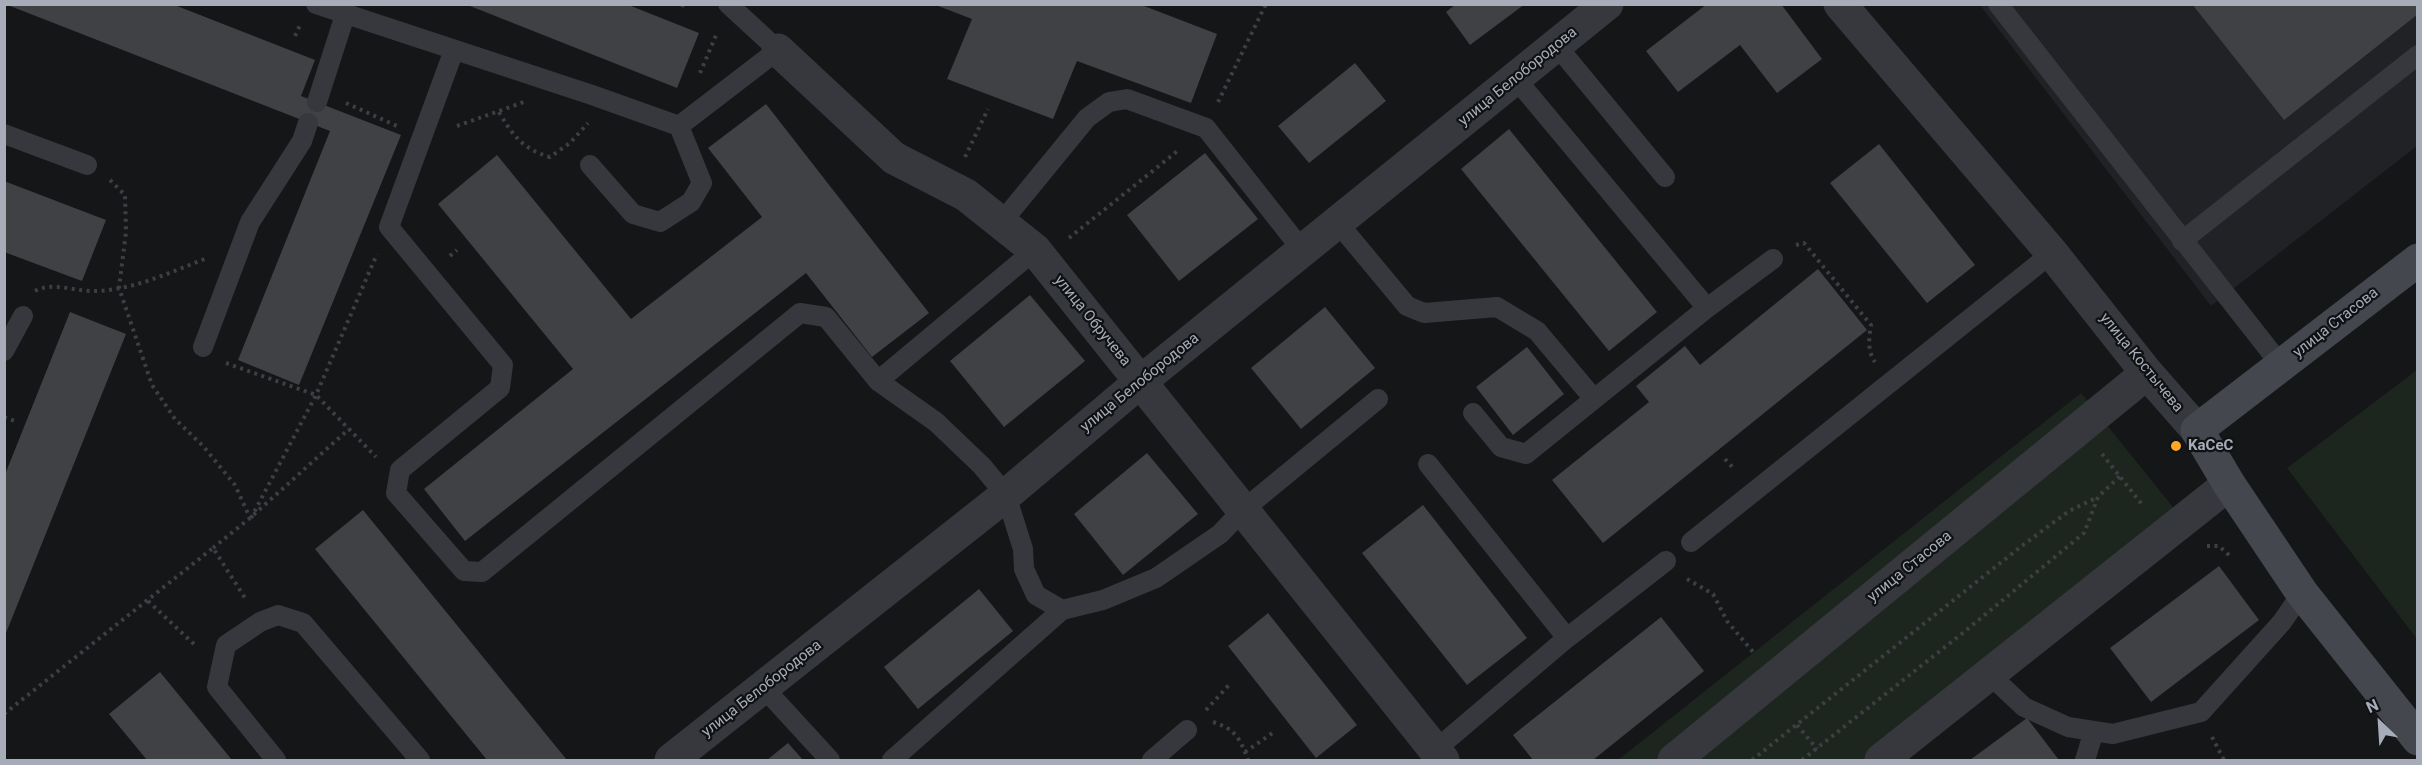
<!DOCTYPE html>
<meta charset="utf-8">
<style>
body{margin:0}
#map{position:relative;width:2422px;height:765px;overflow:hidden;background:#151618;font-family:Roboto,sans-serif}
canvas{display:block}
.frame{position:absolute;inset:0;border:6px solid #a6adb9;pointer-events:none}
.north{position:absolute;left:2350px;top:693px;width:60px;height:60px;-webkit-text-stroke:4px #101113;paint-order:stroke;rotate:335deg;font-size:16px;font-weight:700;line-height:24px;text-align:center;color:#a6adb9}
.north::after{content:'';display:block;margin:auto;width:21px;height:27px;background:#a6adb9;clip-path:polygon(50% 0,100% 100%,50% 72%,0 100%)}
</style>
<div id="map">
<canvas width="2422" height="765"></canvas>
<div class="frame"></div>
<div class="north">N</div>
</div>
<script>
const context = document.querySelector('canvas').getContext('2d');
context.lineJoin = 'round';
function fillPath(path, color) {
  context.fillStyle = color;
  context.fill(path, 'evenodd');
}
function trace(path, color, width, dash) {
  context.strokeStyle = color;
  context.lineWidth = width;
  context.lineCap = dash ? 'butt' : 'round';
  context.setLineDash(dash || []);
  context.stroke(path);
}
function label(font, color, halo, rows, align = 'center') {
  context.font = font + ' Roboto,sans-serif';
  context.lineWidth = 4.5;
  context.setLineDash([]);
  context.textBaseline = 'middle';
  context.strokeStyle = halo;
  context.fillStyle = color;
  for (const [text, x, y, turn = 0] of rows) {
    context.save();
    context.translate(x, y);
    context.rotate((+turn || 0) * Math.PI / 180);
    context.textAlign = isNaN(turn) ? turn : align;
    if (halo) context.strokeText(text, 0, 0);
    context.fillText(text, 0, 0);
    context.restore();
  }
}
fillPath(new Path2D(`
 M1980,5H2417V146L2211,306Z`), '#212225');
fillPath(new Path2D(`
 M2417,370V639L2287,468Z
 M2081,393L2189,527L1902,760H1618Z`), '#1d261e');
fillPath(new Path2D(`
 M5,4H172L315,60L301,96L401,135L299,385L238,360L330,131Z
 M465,4H626L699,33L677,88Z
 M933,4H1139L1217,34L1191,103L1077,61L1053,119L947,79L972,19Z
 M1456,4H1525L1470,45L1446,12Z
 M1707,4H1781L1822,59L1777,93L1740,45L1678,92L1646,51Z
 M2192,4H2418V14L2284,120Z
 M1355,63L1386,101L1309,163L1278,126Z
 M766,104L929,313L872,357L806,273L465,541L424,489L573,369L438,204L497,155L631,319L762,217L708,148Z
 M1509,129L1657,312L1609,351L1461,169Z
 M1879,144L1975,265L1927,303L1830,183Z
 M1205,153L1258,219L1179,281L1127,215Z
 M4,181L106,220L82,281L4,252Z
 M1818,269L1867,330L1603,543L1552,480L1649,402L1636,386L1685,346L1700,365Z
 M1030,295L1085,361L1004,427L950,361Z
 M1325,307L1375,368L1301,429L1251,368Z
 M70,312L126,334L4,638V477Z
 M1527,347L1564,394L1513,435L1476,387Z
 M1147,453L1198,514L1123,575L1074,514Z
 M1423,505L1527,638L1467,685L1362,553Z
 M363,510L567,760H487L315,549Z
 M2219,566L2259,620L2151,702L2110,648Z
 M979,589L1013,631L918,709L884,667Z
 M1268,613L1357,725L1316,758L1228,646Z
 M1661,617L1704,671L1593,760H1533L1513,735Z
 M160,672L232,760H147L109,714Z
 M2027,718L2059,760H1970Z
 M788,743L803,760H767Z`), '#3f4145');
trace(new Path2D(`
 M211,5L212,4
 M682,7L683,4
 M295,36L300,25
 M700,73L717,33
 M1218,102L1266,4
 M346,103L397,126
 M499,112C512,135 524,150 550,157L570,143L588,123
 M457,126L524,102
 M965,157L988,109
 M110,180L125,195L126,232L119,288L152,385L175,419L203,446L235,485L250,518
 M1069,238L1180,149
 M1796,245L1804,243L1871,325C1869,337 1867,351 1875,362
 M450,256L457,250
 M35,291C52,281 76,292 95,291C134,290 171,272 207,258
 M226,363L316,395L376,457
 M4,417L15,421
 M2102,454L2144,507
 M1725,459L1735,470
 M251,518L316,395L377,254
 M2207,546H2219L2231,557
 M213,548L250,518L349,429
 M1687,579L1713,594L1727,621L1753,652
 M148,601L197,647
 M1206,710L1229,685
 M4,714L213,548L245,598
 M1213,722C1235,729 1240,738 1248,760
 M1797,725L1817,749
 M2212,737L2224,760
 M1245,752L1274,732
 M1752,760L2023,545L2069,511L2098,497
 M1802,760L1964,632L2084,533L2098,497L2120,476`), '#3c3f44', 4, [3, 4.5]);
trace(new Path2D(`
 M316,4L592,95L679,126L778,50L728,4
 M1998,4L2281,365
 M1557,46L1665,177
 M454,50L389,227L503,365L500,388L400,470L396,493L464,571L482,572L800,313L826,317L878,381L1035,250
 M317,102L345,15
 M4,134L87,165
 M590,165L633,214L660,222L691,202L702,183L679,126
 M1001,223L1087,118L1109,102L1127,99L1206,128L1303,251
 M1338,223L1407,306L1424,313L1497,307L1537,331L1594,399
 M2182,241L2418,55
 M1707,308L1773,259
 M203,347L250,222L302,141L308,123
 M4,351L23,316
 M878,381L936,422L982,466L1006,495L1023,549L1024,569L1036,595L1062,610L1103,600L1156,578L1220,534L1243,510L1378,399
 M1473,413L1501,447L1526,454L1707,308L1516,79
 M1428,464L1567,638
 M1691,542L2052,253
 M1990,675L2024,707L2068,727L2113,734L2201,712L2282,622L2302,593
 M763,687L830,760
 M1434,751L1567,638L1666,561
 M276,760L217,687L226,645L260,622L278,615L303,623L420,760
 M892,760L1062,610
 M1152,760L1187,730
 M2085,760L2094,731`), '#36383d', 20);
trace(new Path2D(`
 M1840,4L2052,253L2147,373L2197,430
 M778,50L894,158L966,195L1035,250L1443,760
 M671,760L1006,495L1140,382L1607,4
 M1674,760L2147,373
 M1881,760L2229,484`), '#36383d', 33);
trace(new Path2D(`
 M2418,260L2197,430L2229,484L2302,593L2418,739`), '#44474d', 33);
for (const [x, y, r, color] of [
 [2176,446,6,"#ffa526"]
]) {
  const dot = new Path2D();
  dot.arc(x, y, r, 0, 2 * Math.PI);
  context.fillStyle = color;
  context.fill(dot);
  trace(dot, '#101113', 2);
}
label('15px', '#a6adb9', '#101113', [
 ["улица Белобородова",1518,77,-39],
 ["улица Обручева",1092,321,51],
 ["улица Стасова",2336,323,-38],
 ["улица Костычева",2141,363,51],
 ["улица Белобородова",1140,383,-39],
 ["улица Стасова",1910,567,-39],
 ["улица Белобородова",762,689,-38]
]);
label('bold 15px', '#a6adb9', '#101113', [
 ["KaCeC",2188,446]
], 'left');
</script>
